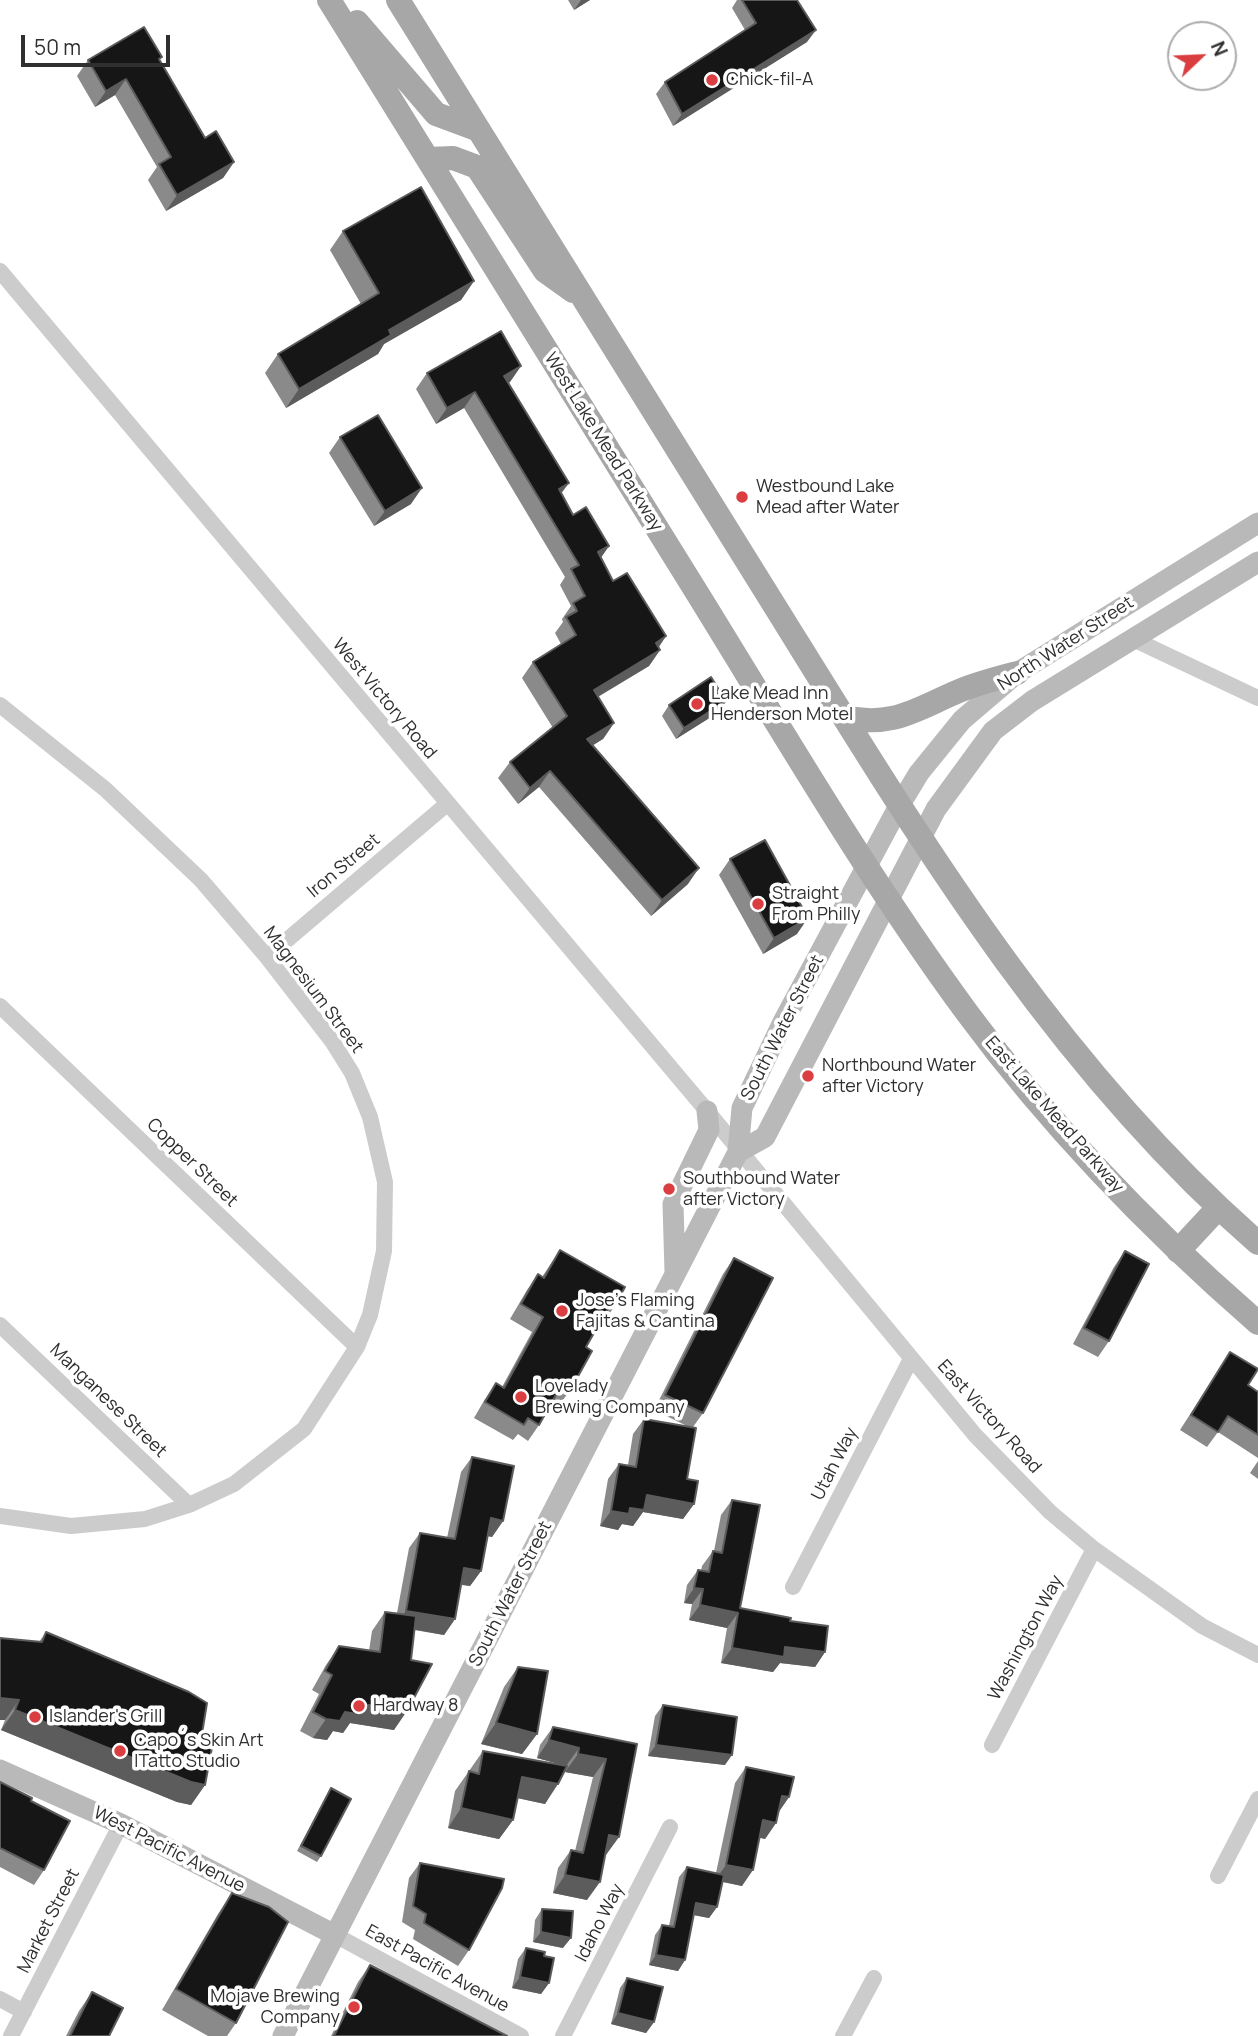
<!DOCTYPE html>
<meta charset="utf-8">
<style>
body{margin:0}
#map{position:relative;width:1258px;height:2036px;overflow:hidden;background:#fff;font-family:Manrope,sans-serif}
canvas{display:block}
.north{position:absolute;left:1167px;top:21px;width:70px;height:70px;box-sizing:border-box;background:#fff;border:2px solid #acacac;border-radius:50%;rotate:67deg;font-size:19px;font-weight:700;line-height:28px;text-align:center;color:#2f2f2f}
.north::after{content:'';display:block;margin:auto;width:24px;height:32px;background:#da3e41;clip-path:polygon(50% 0,100% 100%,50% 72%,0 100%)}
.scale{position:absolute;left:21px;top:35px;width:149px;height:32px;box-sizing:border-box;border:4px solid #2f2f2f;border-top:0;padding-left:9px;font-size:21px;line-height:24px;white-space:nowrap;color:#2f2f2f;-webkit-text-stroke:5px #fff;paint-order:stroke}
</style>
<div id="map">
<canvas width="1258" height="2036"></canvas>
<div class="north">N</div>
<div class="scale">50 m</div>
</div>
<script>
const context = document.querySelector('canvas').getContext('2d');
context.lineJoin = 'round';
function trace(path, color, width, dash) {
  context.strokeStyle = color;
  context.lineWidth = width;
  context.lineCap = dash ? 'butt' : 'round';
  context.setLineDash(dash || []);
  context.stroke(path);
}
function fillPath(path, color) {
  context.fillStyle = color;
  context.fill(path, 'evenodd');
}
function label(font, color, halo, rows, align = 'center') {
  context.font = font + ' Manrope,sans-serif';
  context.lineWidth = 7;
  context.setLineDash([]);
  context.textBaseline = 'middle';
  context.strokeStyle = halo;
  context.fillStyle = color;
  for (const [text, x, y, turn = 0] of rows) {
    context.save();
    context.translate(x, y);
    context.rotate((+turn || 0) * Math.PI / 180);
    context.textAlign = isNaN(turn) ? turn : align;
    if (halo) context.strokeText(text, 0, 0);
    context.fillText(text, 0, 0);
    context.restore();
  }
}
trace(new Path2D(`
 M0,271L707,1111L975,1435L1050,1512L1094,1549L1202,1626L1258,1655
 M1133,639L1258,698
 M0,705L105,789L201,880L267,957L332,1041L352,1073L370,1117L385,1182L384,1251L370,1315L357,1347L304,1429L234,1484L189,1505L145,1519L71,1526L0,1516
 M267,957L447,804
 M0,1006L357,1347
 M0,1325L189,1505
 M793,1587L911,1359
 M992,1745L1094,1549
 M1218,1876L1258,1799
 M335,1935L521,2036
 M0,1999L24,2012
 M11,2036L121,1824
 M563,2036L670,1827
 M843,2036L874,1978`), '#ccc', 16);
trace(new Path2D(`
 M738,1152L765,1137L936,809L993,731L1032,701L1258,562
 M675,1272L673,1204L709,1130L707,1111
 M0,1770L121,1824L335,1935
 M283,2036L738,1152L742,1108L783,1022L899,806L919,773L962,720L1017,673L1258,523`), '#b9b9b9', 21);
trace(new Path2D(`
 M329,0C452,199 575,398 699,596C786,737 870,881 968,1014C1053,1129 1151,1230 1258,1323
 M398,0C524,203 650,406 776,608C917,835 1055,1066 1258,1243
 M357,22L436,114L479,130
 M428,159L453,158L477,167L545,271L573,291
 M844,717C893,728 916,709 959,691C978,683 998,678 1017,673
 M1178,1251L1218,1208`), '#a7a7a7', 24);
fillPath(new Path2D(`
 M568,0H590L574,10Z
 M737,0H797L807,42L673,126L656,94L665,82L745,30L732,8Z
 M88,60L159,61L205,138L234,162L223,178L166,211L148,180L157,167L115,95L95,107L77,76Z
 M343,231L474,281L461,300L384,344L378,354L286,408L265,373L278,354L361,304L330,250Z
 M521,366L509,383L561,494L573,515L609,546L601,557L613,581L666,636L659,647L660,650L649,666L598,697L614,723L603,739L592,745L688,884L651,916L539,787L518,804L498,778L510,762L553,728L522,678L533,662L561,644L555,633L563,622L562,619L571,606L560,585L565,577L464,408L436,424L416,389L427,373Z
 M340,437L411,504L374,526L329,453Z
 M726,701L719,712L676,739L662,716L669,705Z
 M730,859L797,934L763,954L719,875Z
 M560,1250L614,1307L603,1323L600,1321L586,1347L571,1389L560,1404L553,1401L539,1425L528,1441L518,1434L513,1440L474,1418L485,1399L496,1383L502,1387L532,1332L510,1319L527,1290L538,1274L542,1277Z
 M1125,1251L1109,1341L1098,1357L1073,1344L1114,1267Z
 M734,1258L703,1413L693,1427L687,1479L694,1504L683,1519L643,1512L633,1526L622,1524L618,1530L600,1526L608,1479L619,1464L628,1465L633,1434L644,1419L687,1426L654,1410L723,1274Z
 M1230,1352L1248,1385L1258,1392V1458L1218,1432L1207,1447L1180,1430Z
 M472,1457L503,1521L492,1537L487,1536L481,1571L470,1586L461,1585L455,1619L444,1635L414,1630L394,1730L350,1723L343,1733L333,1731L327,1740L313,1738L300,1731L319,1694L312,1690L326,1665L339,1646L369,1651L372,1631L385,1612L397,1613L409,1548L420,1533L447,1538L461,1472Z
 M1258,1461V1479L1250,1473Z
 M732,1500L740,1608L790,1621L825,1652L815,1667L780,1663L773,1672L721,1663L727,1628L689,1620L692,1604L684,1603L687,1585L698,1570L701,1571L702,1566L713,1551H714L721,1515Z
 M46,1632L201,1740L205,1785L191,1805L177,1802L1,1730L5,1720H0V1638L39,1642Z
 M518,1667L537,1734L522,1754L481,1744L504,1687Z
 M663,1705L725,1765L648,1756L655,1716Z
 M553,1727L637,1744L619,1837L605,1854L587,1900L553,1893L558,1868L571,1850L575,1851L593,1777L565,1772L566,1767L545,1804L517,1798L513,1820L499,1839L448,1828L455,1791L483,1751L566,1766L537,1758L540,1745Z
 M746,1767L789,1797L778,1813L776,1823L765,1839L759,1837L742,1886L722,1882L717,1907L709,1918L694,1915L685,1960L678,1971L649,1965L655,1935L662,1925L669,1926L679,1877L687,1867L716,1873L735,1783Z
 M0,1782L31,1801L44,1870L34,1885L0,1867Z
 M331,1788L321,1856L317,1862L297,1851Z
 M420,1863L469,1950L458,1966L413,1939L415,1930L402,1922L409,1878Z
 M232,1893L236,2023L227,2036H208L162,2010L218,1914Z
 M542,1909L563,1948L533,1942L535,1920Z
 M526,1948L544,1956L549,1983L541,1994L512,1988L518,1959Z
 M370,1965L507,2036H331L358,1982Z
 M627,1978L654,2022L646,2033L611,2024L620,1988Z
 M92,1992L109,2036H66L79,2011Z`), '#8a8a8a');
fillPath(new Path2D(`
 M581,0H590L574,10Z
 M816,30L807,42L673,126L682,114Z
 M126,79L115,95L95,107L106,91Z
 M234,162L223,178L166,211L177,195Z
 M474,281L461,300L384,344L378,354L286,408L299,389L389,330Z
 M521,366L510,382L493,392L504,376Z
 M475,392L464,408L436,424L447,408Z
 M569,483L557,499L559,489Z
 M422,488L411,504L374,526L385,511Z
 M609,546L598,562V552Z
 M666,636L655,652L656,643Z
 M660,650L649,666L582,706L594,690Z
 M726,701L719,712L676,739L684,728Z
 M614,723L603,739L576,756L587,739Z
 M550,771L539,787L518,804L530,788Z
 M699,868L688,884L651,916L662,900Z
 M808,918L797,934L763,954L774,938Z
 M647,1495L694,1504L683,1519L643,1512L633,1526L622,1524L618,1530L600,1526L611,1511L630,1508Z
 M491,1518L503,1521L492,1537L480,1534Z
 M464,1568L481,1571L470,1586L453,1583Z
 M694,1588L703,1589L692,1604L684,1603Z
 M700,1605L738,1613L727,1628L689,1620Z
 M406,1611L455,1619L444,1635L395,1626Z
 M785,1647L825,1652L815,1667L780,1663L773,1672L721,1663L732,1648Z
 M0,1698L19,1700L5,1720H0Z
 M362,1704L407,1711L394,1730L350,1723L343,1733L333,1731L327,1740L313,1738L326,1719Z
 M15,1710L205,1785L191,1805L177,1802L1,1730Z
 M496,1723L537,1734L522,1754L481,1744Z
 M549,1740L579,1748L566,1766L537,1758Z
 M656,1745L732,1755L725,1765L648,1756Z
 M578,1754L606,1759L593,1777L565,1772Z
 M522,1777L558,1784L545,1804L508,1796Z
 M782,1796L789,1797L778,1813Z
 M461,1808L513,1820L499,1839L448,1828Z
 M763,1820L776,1823L765,1839L752,1836Z
 M609,1835L619,1837L606,1855L597,1853Z
 M726,1865L753,1870L742,1886L715,1880Z
 M565,1875L600,1882L587,1900L553,1893Z
 M696,1903L717,1907L709,1918L688,1914Z
 M541,1932L571,1938L563,1948L533,1942Z
 M656,1955L685,1960L678,1971L649,1965Z
 M520,1977L549,1983L541,1994L512,1988Z
 M618,2013L654,2022L646,2033L611,2024Z`), '#5c5c5c');
const building = new Path2D(`
 M742,0H797L816,30L682,114L665,82L756,23Z
 M144,27L162,57L159,59L205,138L216,131L234,162L177,195L159,164L171,157L126,79L106,91L88,60Z
 M421,187L474,281L389,330L391,335L299,389L278,354L379,293L343,231Z
 M501,331L521,366L504,376L569,483L559,489L573,515L586,507L609,546L598,552L613,581L627,573L666,636L656,643L660,650L594,690L614,723L587,739L699,868L662,900L550,771L530,788L510,762L567,716L533,662L576,635L566,617L577,611L573,603L585,596L571,569L579,565L475,392L447,408L427,373Z
 M378,415L422,488L385,511L340,437Z
 M711,677L726,701L684,728L669,705Z
 M765,840L808,918L774,938L730,859Z
 M560,1250L625,1287L614,1307L610,1305L586,1347L592,1351L571,1389L562,1384L539,1425L528,1418L524,1425L485,1402L496,1383L504,1388L543,1317L521,1304L538,1274L544,1278Z
 M1125,1251L1149,1264L1109,1341L1084,1328Z
 M734,1258L773,1278L703,1413L665,1395Z
 M1230,1352L1258,1369L1248,1385L1258,1392V1435L1228,1416L1218,1432L1191,1415Z
 M644,1419L696,1428L687,1479L698,1481L694,1504L647,1495L644,1510L630,1508L629,1514L611,1511L619,1464L636,1467Z
 M472,1457L514,1466L503,1521L491,1518L481,1571L464,1568L455,1619L406,1611L420,1533L455,1539Z
 M732,1500L760,1505L740,1608L791,1618L790,1621L828,1626L825,1652L785,1647L784,1657L732,1648L738,1613L700,1605L703,1589L694,1588L698,1570L709,1572L713,1551L722,1553Z
 M385,1612L416,1616L411,1660L432,1664L407,1711L362,1704L357,1714L345,1712L340,1721L326,1719L313,1712L332,1675L325,1671L339,1646L380,1652Z
 M46,1632L189,1692L207,1703L201,1740L213,1742L205,1785L191,1782L15,1710L19,1700L0,1698V1638L42,1642Z
 M518,1667L548,1671L537,1734L496,1723Z
 M663,1705L737,1717L732,1755L656,1745Z
 M553,1727L637,1744L619,1837L609,1835L600,1882L565,1875L571,1850L583,1853L606,1759L578,1754L579,1748L549,1740Z
 M483,1751L567,1766L558,1784L522,1777L513,1820L461,1808L469,1771L479,1774Z
 M746,1767L794,1777L789,1797L782,1796L776,1823L763,1820L753,1870L726,1865Z
 M0,1782L32,1798L31,1801L70,1821L44,1870L0,1848Z
 M331,1788L351,1799L321,1856L301,1846Z
 M420,1863L504,1879L502,1888L469,1950L424,1923L426,1914L413,1906Z
 M687,1867L724,1875L717,1907L696,1903L685,1960L656,1955L662,1925L674,1927Z
 M232,1893L269,1907L288,1922L236,2023L176,1989Z
 M542,1909L573,1911L571,1938L541,1932Z
 M526,1948L545,1952L544,1956L554,1958L549,1983L520,1977Z
 M370,1965L507,2036H334Z
 M627,1978L663,1987L654,2022L618,2013Z
 M92,1992L123,2008L109,2036H70Z`);
fillPath(building, '#161616');
trace(building, '#5c5c5c', 2);
for (const [x, y, r, color] of [
 [712,80,7,"#da3e41"],
 [742,497,7,"#da3e41"],
 [697,704,7,"#da3e41"],
 [758,904,7,"#da3e41"],
 [808,1076,7,"#da3e41"],
 [669,1189,7,"#da3e41"],
 [562,1311,7,"#da3e41"],
 [521,1397,7,"#da3e41"],
 [359,1706,7,"#da3e41"],
 [35,1717,7,"#da3e41"],
 [120,1751,7,"#da3e41"],
 [354,2007,7,"#da3e41"]
]) {
  const dot = new Path2D();
  dot.arc(x, y, r, 0, 2 * Math.PI);
  context.fillStyle = color;
  context.fill(dot);
  trace(dot, '#fff', 2.5);
}
label('18px', '#2f2f2f', '#fff', [
 ["Chick-fil-A",726,80],
 ["Westbound Lake",756,487],
 ["Mead after Water",756,508],
 ["Lake Mead Inn",711,694],
 ["Henderson Motel",711,715],
 ["Straight",772,894],
 ["From Philly",772,915],
 ["Northbound Water",822,1066],
 ["after Victory",822,1087],
 ["Southbound Water",683,1179],
 ["after Victory",683,1200],
 ["Jose’s Flaming",576,1301],
 ["Fajitas & Cantina",576,1322],
 ["Lovelady",535,1387],
 ["Brewing Company",535,1408],
 ["Hardway 8",373,1706],
 ["Islander's Grill",49,1717],
 ["Capo´s Skin Art",134,1741],
 ["|Tatto Studio",134,1762],
 ["Mojave Brewing",340,1997,"right"],
 ["Company",340,2018,"right"]
], 'left');
label('18px', '#2f2f2f', '#fff', [
 ["West Lake Mead Parkway",603,442,58],
 ["North Water Street",1066,644,-33],
 ["West Victory Road",384,699,50],
 ["Iron Street",344,866,-40],
 ["Magnesium Street",313,990,53],
 ["South Water Street",783,1028,-63],
 ["East Lake Mead Parkway",1054,1115,49],
 ["Copper Street",192,1163,44],
 ["Manganese Street",108,1401,44],
 ["East Victory Road",989,1417,48],
 ["Utah Way",835,1464,-63],
 ["South Water Street",511,1594,-63],
 ["Washington Way",1026,1638,-62],
 ["West Pacific Avenue",169,1850,27],
 ["Market Street",49,1921,-63],
 ["Idaho Way",600,1923,-63],
 ["East Pacific Avenue",437,1969,29]
]);
</script>
